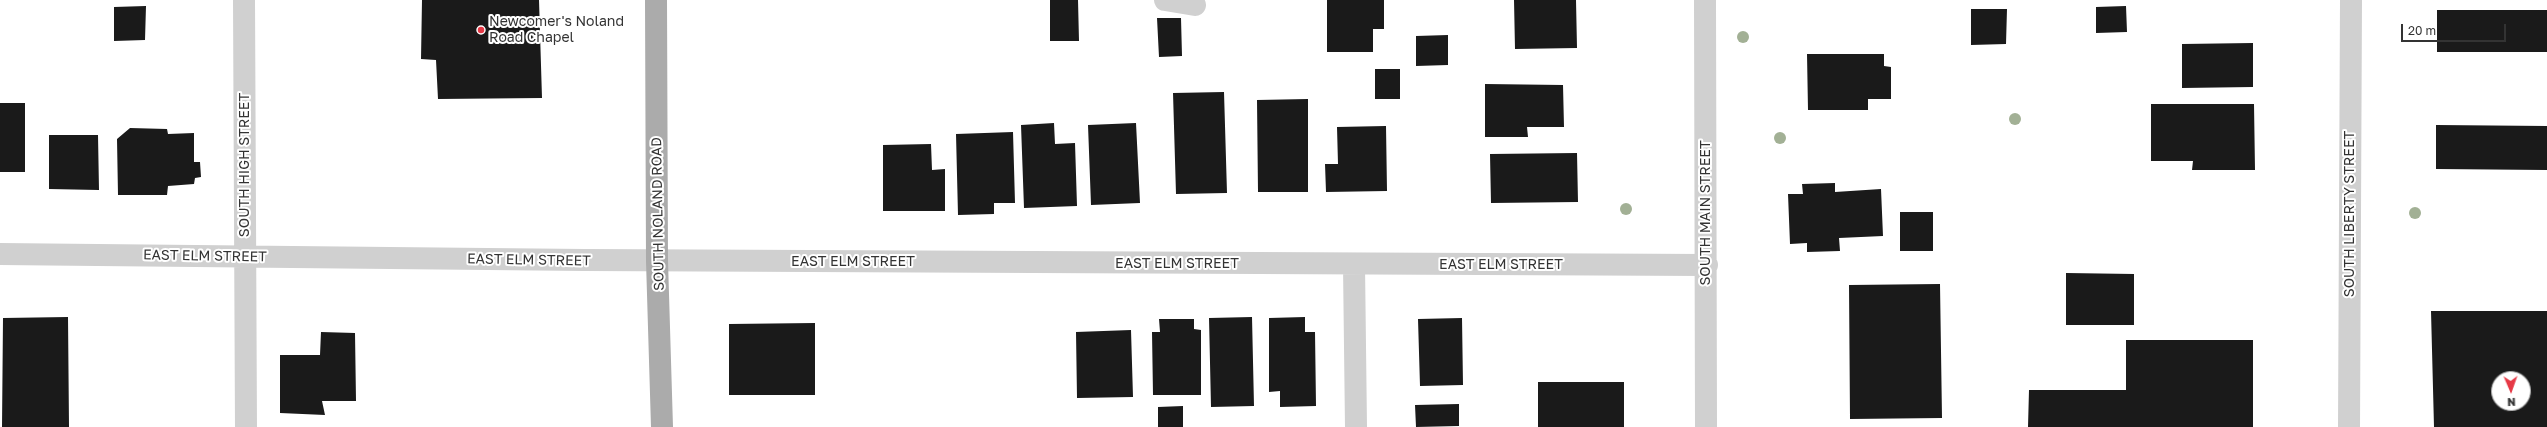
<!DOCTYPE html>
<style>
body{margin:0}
#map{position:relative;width:2547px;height:427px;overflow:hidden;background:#fff;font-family:"Golos Text",sans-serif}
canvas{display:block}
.north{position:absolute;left:2491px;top:371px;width:40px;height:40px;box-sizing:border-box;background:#fff;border:1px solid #adadad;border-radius:50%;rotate:178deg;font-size:11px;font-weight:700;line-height:16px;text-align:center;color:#333}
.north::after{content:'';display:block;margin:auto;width:14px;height:18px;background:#e63946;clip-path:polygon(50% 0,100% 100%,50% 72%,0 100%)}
.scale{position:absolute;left:2401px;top:24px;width:105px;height:18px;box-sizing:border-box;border:2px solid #333;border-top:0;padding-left:5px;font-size:12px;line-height:14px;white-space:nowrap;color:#333;-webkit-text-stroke:3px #fff;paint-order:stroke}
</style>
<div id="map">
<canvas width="2547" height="427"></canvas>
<div class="north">N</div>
<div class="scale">20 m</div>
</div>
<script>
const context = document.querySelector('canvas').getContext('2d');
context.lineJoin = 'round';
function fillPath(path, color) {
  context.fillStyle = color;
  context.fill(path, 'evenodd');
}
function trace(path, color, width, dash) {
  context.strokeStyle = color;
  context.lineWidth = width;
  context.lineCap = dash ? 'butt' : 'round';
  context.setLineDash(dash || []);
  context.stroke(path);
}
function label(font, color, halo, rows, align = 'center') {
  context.font = font + ' "Golos Text",sans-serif';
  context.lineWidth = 4;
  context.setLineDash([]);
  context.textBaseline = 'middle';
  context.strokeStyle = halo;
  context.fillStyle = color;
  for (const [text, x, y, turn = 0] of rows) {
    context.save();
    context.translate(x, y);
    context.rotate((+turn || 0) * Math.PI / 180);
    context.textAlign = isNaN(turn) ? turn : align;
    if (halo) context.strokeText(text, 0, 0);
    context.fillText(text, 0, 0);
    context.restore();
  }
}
fillPath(new Path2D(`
 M422,0H539L542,98L438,99L436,60L421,59Z
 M1050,0H1078L1079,41H1050Z
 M1327,0H1384V29H1373V52H1327Z
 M1514,0H1576L1577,48L1515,49Z
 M146,6L145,40L114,41V7Z
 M2126,6L2127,32L2096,33V7Z
 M1971,9H2007L2006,44L1971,45Z
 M2437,10H2547V52H2437Z
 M1157,18H1181L1182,56L1159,57Z
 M1448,35V65L1416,66V36Z
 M2253,43V87L2182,88V44Z
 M1807,54H1884V66L1891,67V99H1868V110H1808Z
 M1375,69H1400V99H1375Z
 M1485,84L1563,85L1564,127H1527L1528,137H1485Z
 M1224,92L1227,193L1176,194L1173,93Z
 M1308,99V192H1258L1257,100Z
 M0,103H25V172H0Z
 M2151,104H2254L2255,170H2192L2193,161H2151Z
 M1054,123L1055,144L1075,143L1077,206L1024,208L1021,125Z
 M1136,123L1140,203L1091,205L1088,125Z
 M2436,125L2547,126V170L2436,169Z
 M1386,126L1387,191L1326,192L1325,164H1338L1337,127Z
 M130,128L167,129L168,134L194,133V162H200L201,177L195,178L194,184L168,186L167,195H118L117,139Z
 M1013,132L1015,203H994V214L958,215L956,134Z
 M49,135H98L99,190L49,189Z
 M931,144L932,170L945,169V211H883V145Z
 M1577,153L1578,202L1491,203L1490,154Z
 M1835,183V192L1881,189L1883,236L1839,238L1840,251L1807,252V243L1790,244L1788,194H1803L1802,184Z
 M1900,212H1933V251H1900Z
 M2066,273L2134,274V325H2066Z
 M1940,284L1942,418L1850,419L1849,285Z
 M2431,311H2547V427H2434ZM2499,379H2523V403H2499Z
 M68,317L69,427H2L3,318Z
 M1252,317L1254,406L1211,407L1209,318Z
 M1305,317V332H1315L1316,406L1280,407V391L1269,392V318Z
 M1462,318L1463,385L1420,386L1418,319Z
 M1159,319H1194V329L1201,330V395H1153L1152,332H1160Z
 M815,323V395H729V324Z
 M1131,330L1133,397L1077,398L1076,332Z
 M321,332L355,333L356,401H322L325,415L280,413V355H320Z
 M2126,340H2253V427H2028L2029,390H2126Z
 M1538,382H1624V427H1538Z
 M1459,404V426L1416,427L1415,405Z
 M1183,406V427H1158V407Z`), '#1a1a1a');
trace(new Path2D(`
 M244,0L246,427
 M1165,0L1195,5
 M1705,0L1706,427
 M0,254L585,260L1707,265
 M1354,265L1356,427
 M2349,427L2351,0`), '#d0d0d0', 22);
trace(new Path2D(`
 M656,0L657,261L662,427`), '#ababab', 22);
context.fillStyle = '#a2b095';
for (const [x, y] of [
 [1743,37],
 [2015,119],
 [1780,138],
 [1626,209],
 [2415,213]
]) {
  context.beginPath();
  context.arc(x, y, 6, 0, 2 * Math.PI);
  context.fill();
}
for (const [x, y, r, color] of [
 [481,30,4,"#e63946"]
]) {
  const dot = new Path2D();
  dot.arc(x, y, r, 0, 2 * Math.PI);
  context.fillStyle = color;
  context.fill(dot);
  trace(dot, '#fff', 1.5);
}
label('14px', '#333', '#fff', [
 ["Newcomer's Noland",489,22],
 ["Road Chapel",489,38]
], 'left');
label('14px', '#333', '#fff', [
 ["SOUTH HIGH STREET",245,165,-90],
 ["SOUTH MAIN STREET",1706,213,-90],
 ["SOUTH NOLAND ROAD",658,214,-91],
 ["SOUTH LIBERTY STREET",2350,214,-90],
 ["EAST ELM STREET",205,256,1],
 ["EAST ELM STREET",529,260,1],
 ["EAST ELM STREET",853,262],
 ["EAST ELM STREET",1177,264],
 ["EAST ELM STREET",1501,265]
]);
</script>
